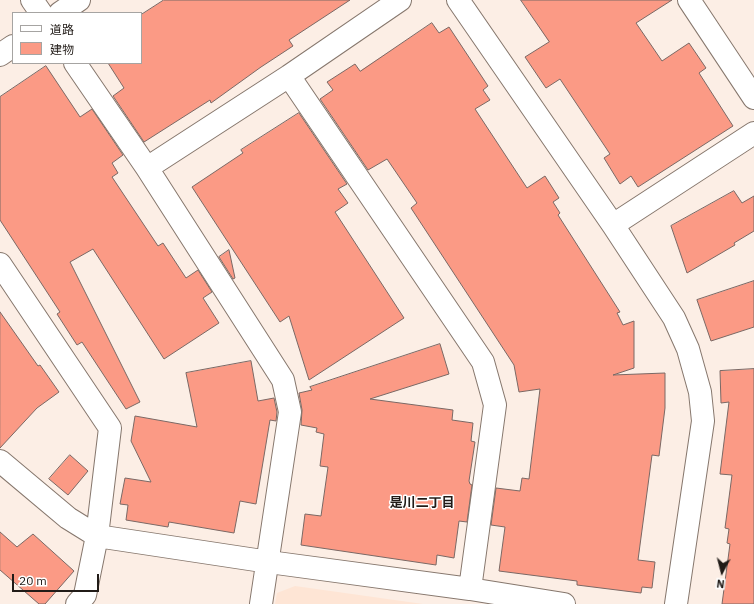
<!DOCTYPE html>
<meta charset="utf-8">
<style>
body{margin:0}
#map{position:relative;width:754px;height:604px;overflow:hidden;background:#fceee5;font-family:"IBM Plex Sans","Noto Sans JP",sans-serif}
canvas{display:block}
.legend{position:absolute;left:12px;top:12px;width:130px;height:52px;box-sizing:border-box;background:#fff;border:1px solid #a6a4a2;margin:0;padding:5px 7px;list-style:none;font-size:12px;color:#211b17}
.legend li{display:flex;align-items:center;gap:8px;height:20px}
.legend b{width:20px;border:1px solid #a6a4a2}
.north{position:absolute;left:702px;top:552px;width:40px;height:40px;-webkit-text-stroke:3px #fff;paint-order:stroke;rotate:187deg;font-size:11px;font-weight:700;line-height:16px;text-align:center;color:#211b17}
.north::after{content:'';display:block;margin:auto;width:14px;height:18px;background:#211b17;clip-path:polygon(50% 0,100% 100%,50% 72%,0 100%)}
.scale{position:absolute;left:12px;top:574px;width:87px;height:18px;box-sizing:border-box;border:2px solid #211b17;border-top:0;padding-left:5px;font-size:12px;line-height:14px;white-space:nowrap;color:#211b17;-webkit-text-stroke:3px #fff;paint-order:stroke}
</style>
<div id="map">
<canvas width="754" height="604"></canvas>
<ul class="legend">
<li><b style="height:5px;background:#fff"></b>道路</li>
<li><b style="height:11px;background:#fb9a85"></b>建物</li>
</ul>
<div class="north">N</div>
<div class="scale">20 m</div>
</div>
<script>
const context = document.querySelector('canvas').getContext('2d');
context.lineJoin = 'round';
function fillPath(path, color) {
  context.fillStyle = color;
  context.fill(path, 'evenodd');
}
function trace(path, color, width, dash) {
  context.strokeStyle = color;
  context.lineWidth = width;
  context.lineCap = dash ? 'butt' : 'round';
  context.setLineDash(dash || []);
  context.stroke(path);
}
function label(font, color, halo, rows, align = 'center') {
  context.font = font + ' "IBM Plex Sans","Noto Sans JP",sans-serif';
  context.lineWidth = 3;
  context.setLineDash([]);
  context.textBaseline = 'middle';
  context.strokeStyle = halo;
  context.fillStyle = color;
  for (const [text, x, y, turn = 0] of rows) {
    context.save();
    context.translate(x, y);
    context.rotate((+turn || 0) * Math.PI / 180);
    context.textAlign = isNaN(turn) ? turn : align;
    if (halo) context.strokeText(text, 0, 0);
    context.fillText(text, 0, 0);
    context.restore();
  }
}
fillPath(new Path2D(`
 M295,586L423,604H275L277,593Z`), '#fee5d5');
const building = new Path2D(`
 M164,0H350L289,40L293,46L261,67L211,103L210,100L144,142L113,96L124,88L108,63H141V15Z
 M521,0H672L636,23L662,61L689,43L706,68L699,73L733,126L638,187L631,176L620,184L604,158L610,154L560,79L546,88L525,57L549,42Z
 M432,23L439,33L449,27L488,86L483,90L490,100L475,109L527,188L545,176L559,198L553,202L560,213L558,215L620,312L617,313L623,325L634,321V368L613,375L665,373V408L659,456L652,455L638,560L655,562L652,588L642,587L641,593L577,585V581L499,571L505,527L491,525L496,488L520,491L522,478L529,479L540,389L519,392L514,365L411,208L417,203L387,159L368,170L320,99L333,90L327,82L355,64L360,71Z
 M46,66L80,117L92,109L123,155L112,163L118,173L112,177L158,246L163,243L186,278L198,270L212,292L203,298L219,323L164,359L93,249L70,262L140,402L126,409L82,342L77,345L57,314L60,312L0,220V97Z
 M299,113L347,184L338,189L348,203L335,212L404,318L309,380L289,316L280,322L192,187L243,153L241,150Z
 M734,191L742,203L754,196V231L734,243L735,245L687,273L671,226Z
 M229,250L235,278L233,279L219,257Z
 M754,281V327L711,341L697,300Z
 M0,312L38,366L40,365L59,392L37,408L0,448Z
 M440,344L449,374L370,399L453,410L452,420L473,423L471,441L475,442L469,481L470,484L472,485L467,522L459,521L454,558L437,555L436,565L301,545L305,514L321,516L328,467L320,466L324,434L316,432L317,428L301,425L302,410L299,393L312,390L310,387Z
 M251,361L258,401L274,398L277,412L276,421L270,420L256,504L240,501L234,533L169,522L168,527L126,520L128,505L120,504L125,478L151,482L131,441L135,416L197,427L186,373Z
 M754,369V604H722L730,544L727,543L729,529L725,528L732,475L720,474L729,402L721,403L720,371Z
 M70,455L88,471L68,495L49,479Z
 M0,532L17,547L33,534L74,571L45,604H39L0,570Z`);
fillPath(building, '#fb9a85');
trace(building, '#7a6864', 1);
const minor = new Path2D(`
 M32,0L41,13
 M458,0L613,225L674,318L688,349L700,392L703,421L676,604
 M689,0L754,98
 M60,13L79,0
 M0,55L13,46
 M75,63L147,168L283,380L290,412L261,604
 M289,76L483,362L495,405L470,589
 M147,168L289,76L400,0
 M613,225L754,133
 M0,264L110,428L97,536L85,595L77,604
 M0,461L68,518L97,536L269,562L470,589L564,604`);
trace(minor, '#86776d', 24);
trace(minor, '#fff', 22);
label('bold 13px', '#211b17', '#fff', [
 ["是川二丁目",422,503]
]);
</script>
